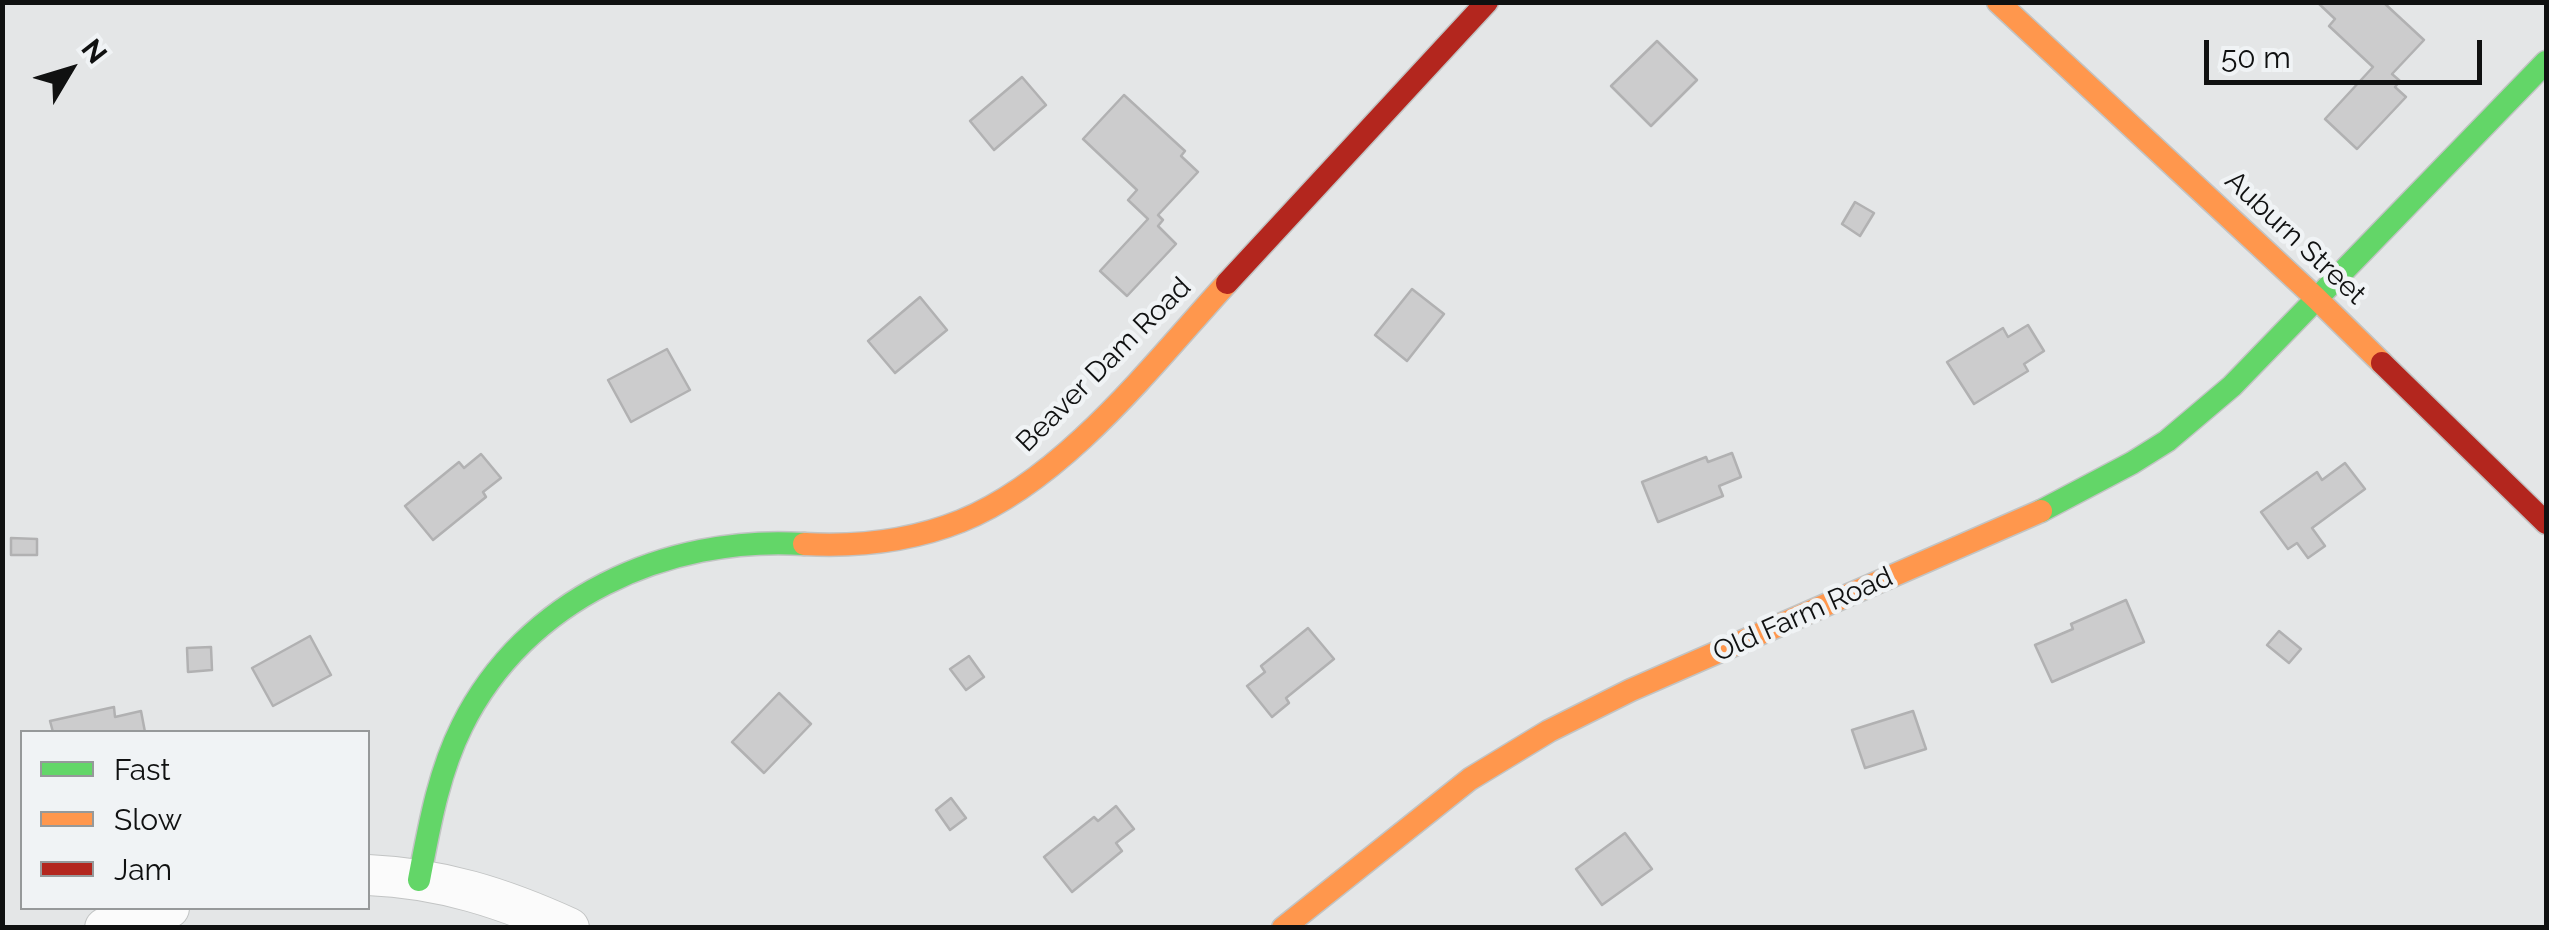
<!DOCTYPE html>
<style>
body{margin:0}
#map{position:relative;width:2549px;height:930px;overflow:hidden;background:#e4e6e7;font-family:Raleway,sans-serif}
canvas{display:block}
.frame{position:absolute;inset:0;border:5px solid #101111;pointer-events:none}
.legend{position:absolute;left:20px;top:730px;width:350px;height:180px;box-sizing:border-box;background:#f0f3f5;border:2px solid #96999a;margin:0;padding:12px 18px;list-style:none;font-size:30px;color:#101111}
.legend li{display:flex;align-items:center;gap:20px;height:50px}
.legend b{width:50px;border:2px solid #96999a}
.north{position:absolute;left:20px;top:20px;width:100px;height:100px;-webkit-text-stroke:8px #f0f3f5;paint-order:stroke;rotate:52deg;font-size:28px;font-weight:700;line-height:40px;text-align:center;color:#101111}
.north::after{content:'';display:block;margin:auto;width:35px;height:45px;background:#101111;clip-path:polygon(50% 0,100% 100%,50% 72%,0 100%)}
.scale{position:absolute;left:2204px;top:40px;width:278px;height:45px;box-sizing:border-box;border:5px solid #101111;border-top:0;padding-left:12px;font-size:30px;line-height:35px;white-space:nowrap;color:#101111;-webkit-text-stroke:8px #f0f3f5;paint-order:stroke}
</style>
<div id="map">
<canvas width="2549" height="930"></canvas>
<div class="frame"></div>
<ul class="legend">
<li><b style="height:12px;background:#63d668"></b>Fast</li>
<li><b style="height:12px;background:#ff974d"></b>Slow</li>
<li><b style="height:12px;background:#b3261e"></b>Jam</li>
</ul>
<div class="north">N</div>
<div class="scale">50 m</div>
</div>
<script>
const context = document.querySelector('canvas').getContext('2d');
context.lineJoin = 'round';
function fillPath(path, color) {
  context.fillStyle = color;
  context.fill(path, 'evenodd');
}
function trace(path, color, width, dash) {
  context.strokeStyle = color;
  context.lineWidth = width;
  context.lineCap = dash ? 'butt' : 'round';
  context.setLineDash(dash || []);
  context.stroke(path);
}
function label(font, color, halo, rows, align = 'center') {
  context.font = font + ' Raleway,sans-serif';
  context.lineWidth = 9;
  context.setLineDash([]);
  context.textBaseline = 'middle';
  context.strokeStyle = halo;
  context.fillStyle = color;
  for (const [text, x, y, turn = 0] of rows) {
    context.save();
    context.translate(x, y);
    context.rotate((+turn || 0) * Math.PI / 180);
    context.textAlign = isNaN(turn) ? turn : align;
    if (halo) context.strokeText(text, 0, 0);
    context.fillText(text, 0, 0);
    context.restore();
  }
}
const building = new Path2D(`
 M2317,2H2383L2424,40L2392,74L2400,81L2395,87L2406,97L2357,149L2325,119L2373,67L2329,26L2335,19Z
 M1657,41L1697,80L1651,126L1611,86Z
 M1022,77L1046,105L994,150L970,121Z
 M1124,95L1185,151L1181,156L1198,172L1158,215L1163,220L1158,226L1176,244L1127,296L1100,271L1148,219L1128,200L1137,190L1083,139Z
 M1855,202L1874,213L1860,236L1842,224Z
 M1412,289L1444,314L1407,361L1375,335Z
 M920,297L947,330L895,373L868,341Z
 M2028,325L2044,351L2024,364L2028,371L1974,404L1947,362L2003,328L2008,337Z
 M667,349L690,390L631,422L608,380Z
 M1732,453L1741,477L1719,486L1723,496L1658,522L1642,482L1706,457L1708,462Z
 M481,454L501,478L483,492L486,497L433,540L405,506L459,462L464,468Z
 M2345,463L2365,489L2312,528L2325,546L2308,558L2297,543L2288,549L2261,512L2317,472L2322,480Z
 M11,538L37,539V555H11Z
 M2126,600L2144,642L2052,682L2035,645L2073,629L2071,624Z
 M1308,628L1334,659L1286,698L1289,703L1272,717L1247,686L1265,672L1261,666Z
 M2279,631L2301,649L2289,663L2267,645Z
 M310,636L331,675L273,706L252,668Z
 M211,647L212,670L188,672L187,648Z
 M969,656L984,677L966,690L950,669Z
 M779,693L811,724L764,773L732,742Z
 M114,707L115,717L141,711L145,732H53L50,721Z
 M1913,711L1926,749L1865,768L1852,730Z
 M951,798L966,818L950,830L936,810Z
 M1116,806L1134,829L1116,843L1122,851L1072,892L1044,857L1094,817L1098,821Z
 M1625,833L1652,869L1602,905L1576,869Z`);
fillPath(building, '#cccccd');
trace(building, '#b1b1b2', 2.5);
const street = new Path2D(`
 M368,875C441,878 503,898 569,928
 M105,928L169,908`);
const fast = new Path2D(`
 M2041,511L2132,463L2167,441L2232,386L2546,62
 M419,880C429,828 438,774 462,726C525,599 666,535 804,544`);
const slow = new Path2D(`
 M1998,2L2317,299L2382,363
 M804,544C858,547 911,541 961,521C1065,479 1153,364 1227,283
 M1283,928L1470,779L1549,731L1631,690L2041,511`);
const jam = new Path2D(`
 M1227,283L1487,2
 M2382,363L2546,523`);
trace(street, '#c2c4c4', 42);
trace(fast, '#c2c4c4', 25);
trace(slow, '#c2c4c4', 25);
trace(jam, '#c2c4c4', 25);
trace(street, '#fbfbfb', 40);
trace(fast, '#63d668', 22);
trace(slow, '#ff974d', 22);
trace(jam, '#b3261e', 22);
label('28px', '#101111', '#f0f3f5', [
 ["Auburn Street",2295,238,43],
 ["Beaver Dam Road",1104,365,-45],
 ["Old Farm Road",1803,615,-24]
]);
</script>
